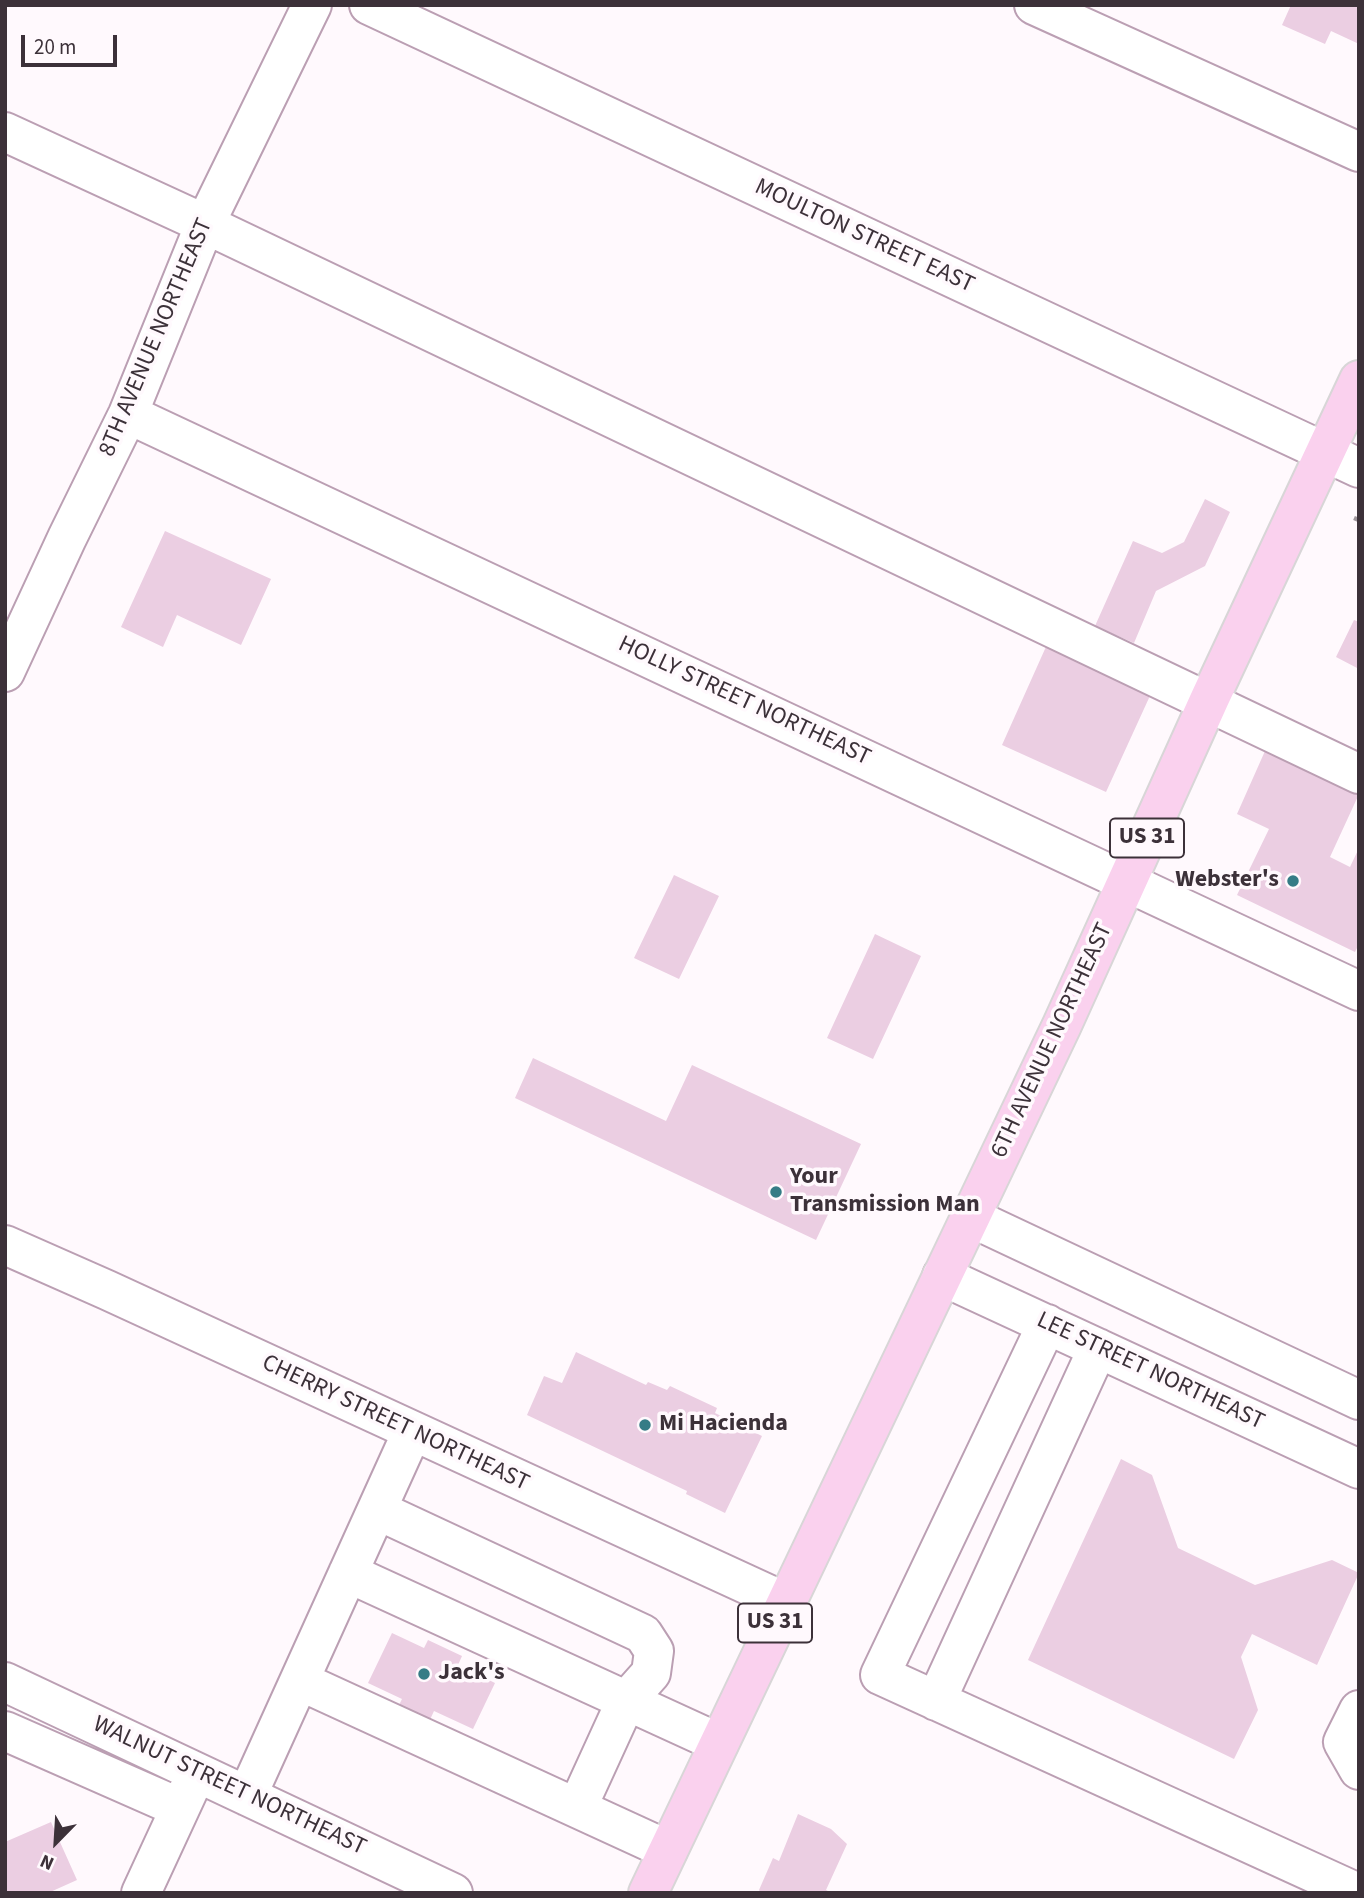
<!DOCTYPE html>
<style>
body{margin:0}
#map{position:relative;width:1364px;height:1898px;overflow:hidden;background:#fff9fd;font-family:"Source Sans 3",sans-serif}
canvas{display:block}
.frame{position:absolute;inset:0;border:7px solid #3c3139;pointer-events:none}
.north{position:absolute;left:21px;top:1807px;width:70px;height:70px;-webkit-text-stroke:5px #fff9fd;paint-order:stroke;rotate:204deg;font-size:19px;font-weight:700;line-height:28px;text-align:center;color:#3c3139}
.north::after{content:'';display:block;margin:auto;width:24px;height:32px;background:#3c3139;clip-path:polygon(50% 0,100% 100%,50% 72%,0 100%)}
.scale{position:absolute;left:21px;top:35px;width:96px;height:32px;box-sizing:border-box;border:4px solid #3c3139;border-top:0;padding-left:9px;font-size:21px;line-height:24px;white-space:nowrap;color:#3c3139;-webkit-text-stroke:5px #fff9fd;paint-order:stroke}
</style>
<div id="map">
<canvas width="1364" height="1898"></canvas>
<div class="frame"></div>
<div class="north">N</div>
<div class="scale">20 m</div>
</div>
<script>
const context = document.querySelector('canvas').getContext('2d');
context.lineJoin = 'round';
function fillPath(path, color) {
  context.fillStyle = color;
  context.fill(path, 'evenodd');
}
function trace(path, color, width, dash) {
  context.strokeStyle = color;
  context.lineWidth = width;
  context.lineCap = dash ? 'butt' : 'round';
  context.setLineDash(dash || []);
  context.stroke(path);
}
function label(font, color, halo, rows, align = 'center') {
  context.font = font + ' "Source Sans 3",sans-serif';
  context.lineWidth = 7;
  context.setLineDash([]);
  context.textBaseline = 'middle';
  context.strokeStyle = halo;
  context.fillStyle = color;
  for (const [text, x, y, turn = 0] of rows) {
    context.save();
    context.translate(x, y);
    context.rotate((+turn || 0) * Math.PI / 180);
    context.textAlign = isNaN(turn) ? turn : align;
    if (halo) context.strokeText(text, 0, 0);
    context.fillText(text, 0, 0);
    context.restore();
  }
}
fillPath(new Path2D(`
 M1291,5H1359V44L1331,31L1325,44L1282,25Z
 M1205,499L1230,512L1205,566L1156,591L1134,643L1095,626L1133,541L1162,553L1184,542Z
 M165,531L271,579L241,645L177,615L163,647L121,627Z
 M1354,620L1359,622V669L1336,657Z
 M1049,640L1154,687L1106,792L1002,745Z
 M1265,751L1359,794L1330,857L1350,867L1359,848V944L1355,952L1237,895L1269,829L1237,814Z
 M674,875L719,896L679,979L634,958Z
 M875,934L921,956L873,1059L827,1038Z
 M533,1058L666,1121L692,1065L861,1144L816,1240L515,1098Z
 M576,1352L646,1385L648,1382L667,1390L670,1386L717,1408L715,1413L762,1436L725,1513L686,1494L687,1491L527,1415L544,1376L562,1383Z
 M1121,1459L1152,1475L1178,1548L1255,1585L1332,1560L1359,1573L1317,1665L1252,1634L1241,1657L1258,1710L1234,1759L1028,1660Z
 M392,1633L424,1648L428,1640L462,1656L458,1665L495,1683L473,1729L434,1711L428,1724L397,1709L402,1699L368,1683Z
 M798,1814L831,1829L847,1844L826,1890L832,1893H761L759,1890L773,1858L779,1861Z
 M51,1822L77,1880L48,1893H5V1842Z`), '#ebcee2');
const minor = new Path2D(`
 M369,5L1359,468
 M1034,5L1359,152
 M5,132L205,224L1359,774
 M128,414L1359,991
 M5,672L67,538L128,414L205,224L312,5
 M970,1217L1359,1400
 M5,1245L107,1290L785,1602
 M942,1276L1359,1469
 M1047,1324L880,1675L1358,1893
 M377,1510L643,1634L654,1651L651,1673L626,1701L577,1808
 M348,1573L719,1743
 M300,1681L668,1850
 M5,1682L453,1893
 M936,1701L1098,1348
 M1359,1710L1343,1742L1359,1770
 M5,1731L180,1808
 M247,1796L412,1432
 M141,1893L190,1787`);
const major = new Path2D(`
 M648,1893L1062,1025L1210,698L1359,380`);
trace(minor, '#bb9fb3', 42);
trace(major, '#d8d6d7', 42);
trace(new Path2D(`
 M1354,518L1359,520`), '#9e969c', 4.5, [5, 5]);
trace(minor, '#fff', 38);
trace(major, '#fad1ee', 38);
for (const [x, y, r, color] of [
 [1293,881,7,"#357c86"],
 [776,1192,7,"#357c86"],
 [645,1425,7,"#357c86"],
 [424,1674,7,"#357c86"]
]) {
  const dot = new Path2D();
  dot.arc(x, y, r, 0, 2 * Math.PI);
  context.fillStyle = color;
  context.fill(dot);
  trace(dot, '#fff9fd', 2.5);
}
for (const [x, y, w] of [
 [1147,838,74],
 [775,1623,74]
]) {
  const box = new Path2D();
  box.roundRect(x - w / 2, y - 19.5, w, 39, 5);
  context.fillStyle = '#fff9fd';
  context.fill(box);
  trace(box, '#3c3139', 2);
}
label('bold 23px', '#3c3139', null, [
 ["US 31",1147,838],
 ["US 31",775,1623]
]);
label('24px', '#3c3139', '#fff9fd', [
 ["MOULTON STREET EAST",864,237,25],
 ["8TH AVENUE NORTHEAST",157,338,-67],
 ["HOLLY STREET NORTHEAST",744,702,25],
 ["6TH AVENUE NORTHEAST",1053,1041,-65],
 ["LEE STREET NORTHEAST",1150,1372,25],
 ["CHERRY STREET NORTHEAST",395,1424,25],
 ["WALNUT STREET NORTHEAST",229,1787,25]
]);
label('bold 24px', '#3c3139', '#fff9fd', [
 ["Webster's",1279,881,"right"],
 ["Your",790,1178],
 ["Transmission Man",790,1206],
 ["Mi Hacienda",659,1425],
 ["Jack's",438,1674]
], 'left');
</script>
